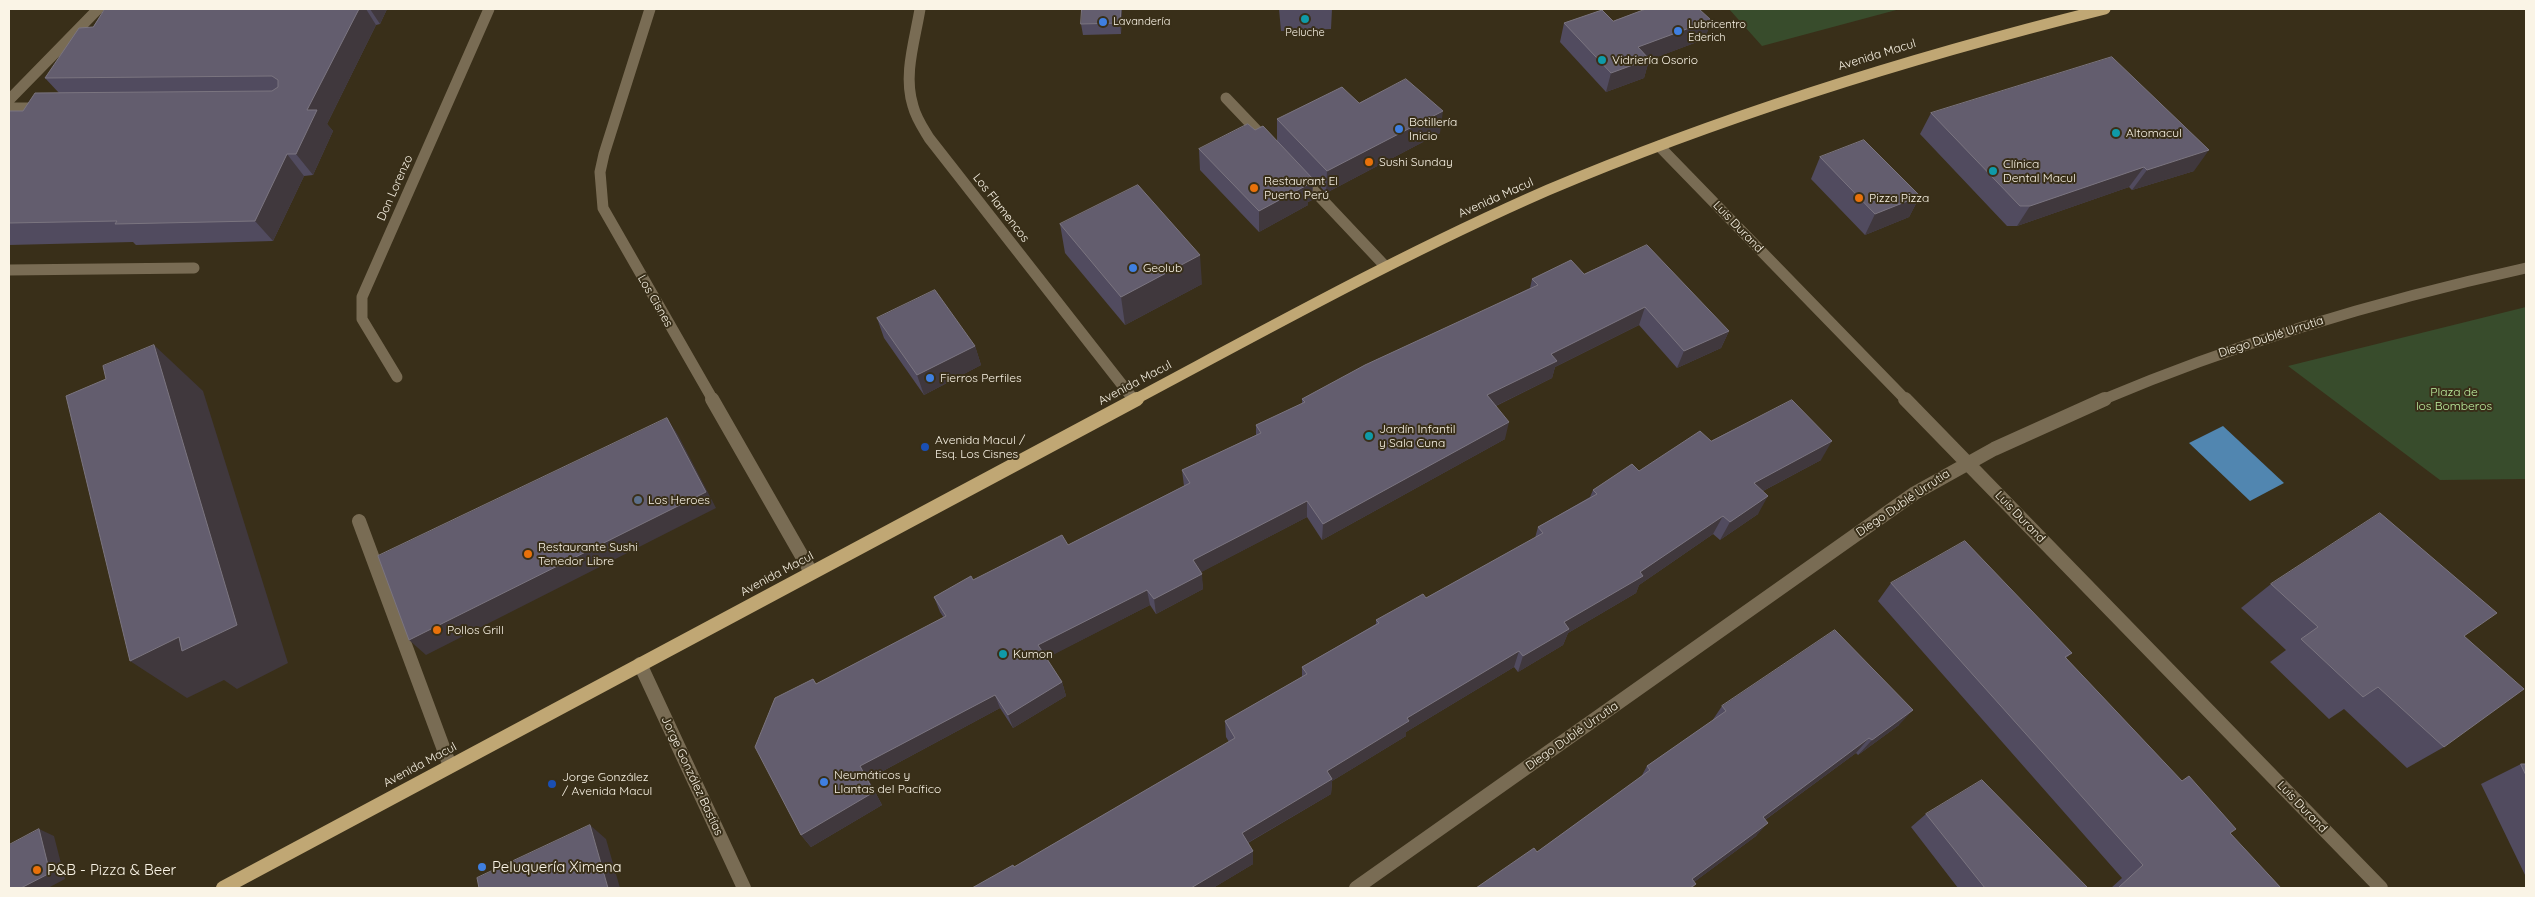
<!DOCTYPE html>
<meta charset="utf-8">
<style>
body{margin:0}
#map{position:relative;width:2535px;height:897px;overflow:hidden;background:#392f19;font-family:Quicksand,sans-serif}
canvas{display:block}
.frame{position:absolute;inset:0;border:10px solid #faf4e6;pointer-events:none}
</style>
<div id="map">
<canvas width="2535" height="897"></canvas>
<div class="frame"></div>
</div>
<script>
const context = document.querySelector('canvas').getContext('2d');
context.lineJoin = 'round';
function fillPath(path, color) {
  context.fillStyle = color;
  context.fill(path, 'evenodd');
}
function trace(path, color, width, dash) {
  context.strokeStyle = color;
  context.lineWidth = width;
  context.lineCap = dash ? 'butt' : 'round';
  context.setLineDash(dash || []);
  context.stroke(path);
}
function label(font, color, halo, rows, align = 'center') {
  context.font = font + ' Quicksand,sans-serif';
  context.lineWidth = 4;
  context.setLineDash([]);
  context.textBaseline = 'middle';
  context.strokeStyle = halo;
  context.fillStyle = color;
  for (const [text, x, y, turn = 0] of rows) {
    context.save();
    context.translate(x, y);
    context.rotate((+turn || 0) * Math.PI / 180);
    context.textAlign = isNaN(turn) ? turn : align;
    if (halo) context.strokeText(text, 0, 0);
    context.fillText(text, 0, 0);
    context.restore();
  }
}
fillPath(new Path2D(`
 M1729,9H1900L1762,46Z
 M2526,307V479L2440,480L2288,366Z`), '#384c2c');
fillPath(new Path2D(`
 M2223,426L2284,483L2250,501L2189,443Z`), '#5186b0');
trace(new Path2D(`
 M359,521L450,766`), '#796c54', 14);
trace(new Path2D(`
 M1226,98L1267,141
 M9,100L98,9
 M9,108H41
 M1659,146L1906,400
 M1301,177L1385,266
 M9,270L194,268
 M397,377L362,319V297L489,9
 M2102,400C2239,342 2381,300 2526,268`), '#796c54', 11);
trace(new Path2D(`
 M1905,399L2381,888
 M640,664L744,888
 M1356,888L1915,493L1994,449L2105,399`), '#796c54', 14);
trace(new Path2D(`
 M650,9L604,154L600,172L603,208L713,400
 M920,9C915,40 903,75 913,106C916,118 923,128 929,138L1134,400`), '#796c54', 11);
trace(new Path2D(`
 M712,399L811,572`), '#796c54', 14);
trace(new Path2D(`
 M1134,400C1271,327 1406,252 1548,190C1728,114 1916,56 2105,9`), '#c0a774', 11);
trace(new Path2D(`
 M223,888L1137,399`), '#c0a774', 14);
fillPath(new Path2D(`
 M105,9H387L380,24L376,25L327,124L333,131L313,175L304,176L273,241L136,245L133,242L9,245V111H23L59,93L45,78L93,27Z
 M1122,9L1121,34L1083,35L1081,24Z
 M1279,9H1332L1331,29L1281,31Z
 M1711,20L1705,39L1649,60L1644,78L1606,92L1560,42L1564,23L1613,21Z
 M1359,103L1440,133L1326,193L1313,179L1312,200L1308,202V205L1259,232L1200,170L1199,149L1255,130L1277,141V119Z
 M1931,113L2194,171L2132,190L2129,187L2017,226H2007L1920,134Z
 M1820,157L1920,196L1909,217L1865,235L1811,179Z
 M1060,224L1202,284L1125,325L1065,253Z
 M1584,274L1729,331L1721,348L1677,368L1639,325L1555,367L1552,378L1496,406L1505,439L1322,540L1307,517L1201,572L1203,589L1156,614L1150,605L1046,658L1062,682L1066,696L1013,728L1000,708L868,779L882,805L811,847L801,835L816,684L944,618L940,612L934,597L973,580L1068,545L1184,486L1182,470L1256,435V425L1302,404V399L1530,288L1532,279Z
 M877,318L975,346L981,365L924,395L884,338Z
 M1711,441L1821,460L1763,491L1758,514L1720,540L1713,534L1639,585L1636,593L1568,633L1563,645L1518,672L1514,667L1406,732V736L1332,781L1331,794L1248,843L1253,864L1213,888H972L1014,867L1229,742L1226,737L1225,721L1302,677V667L1376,624V620L1426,598L1535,538L1538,527L1590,497L1593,490Z
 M1891,583L2072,653L2066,658L2281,888H2111L2122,878L1878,601Z
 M2271,584L2464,636L2444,747L2407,768L2344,709L2329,719L2270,662L2286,650L2241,608Z
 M1722,706L1899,725L1858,755L1856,753L1765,820L1756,836L1694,882L1696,884L1692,888H1476L1537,852L1641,777L1647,766L1712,721Z
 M2521,764H2526V877L2481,784Z
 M1926,814L2088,888H1958L1911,827Z`), '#514b5f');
fillPath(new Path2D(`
 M359,9H366L376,25L327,124L333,131L313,175L296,154L307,110Z
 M370,9H387L380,24Z
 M1121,9H1122L1121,34L1120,23Z
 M1711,20L1705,39L1649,60L1644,78L1606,92L1611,73L1638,47Z
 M1443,111L1440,133L1326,193L1327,171Z
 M2209,150L2194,171L2132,190L2147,170Z
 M287,154L304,176L273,241L255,221Z
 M2144,167L2129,187L2017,226L2030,206Z
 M1313,179L1312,200L1308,202V205L1259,232V211Z
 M1920,196L1909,217L1865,235L1875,214Z
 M1200,255L1202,284L1125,325L1121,297Z
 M1645,307L1639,325L1555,367L1552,378L1483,412L1487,395L1551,354Z
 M1729,331L1721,348L1677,368L1684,351Z
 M154,345L203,391L288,663L237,689L224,680L187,698L130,661L179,637Z
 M975,346L981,365L924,395L917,375Z
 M667,418L678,435L716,508L426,655L409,640Z
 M1509,422L1505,439L1322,540L1323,524Z
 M1832,441L1821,460L1744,501L1754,483Z
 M1768,496L1758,514L1720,540L1730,522Z
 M1307,501V517L1194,576L1193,560Z
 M1723,516L1713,534L1639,585L1636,593L1568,633L1563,645L1518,672L1523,656L1564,622L1640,572Z
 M1202,574L1203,589L1156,614L1154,599Z
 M1147,590L1150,605L1043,660L1038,645Z
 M1519,651L1514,667L1406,732V736L1332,781L1331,794L1242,846V833L1327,771L1407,718Z
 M1062,682L1066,696L1013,728L1008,715Z
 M995,695L1000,708L868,779L882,805L811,847L801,835L860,766Z
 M1913,710L1899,725L1858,755L1872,740Z
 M1869,738L1856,753L1751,830L1763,817Z
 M1768,823L1756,836L1686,888L1692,879Z
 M590,825L606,839L620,888H608Z
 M39,829L54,836L65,879L48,888H21Z
 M1253,851V864L1213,888H1191Z`), '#40383d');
const building = new Path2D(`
 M105,9H359L307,110H317L296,154H287L255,221L115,224L117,221L9,223V111H23L35,93L272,91L278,87V80L272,76L45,78L79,28L93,27Z
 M1082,9H1121L1120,23L1081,24Z
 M1646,9H1699L1711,20L1638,47L1649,59L1611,73L1564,23L1602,10L1613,21Z
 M2112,57L2209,150L2147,170L2144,167L2030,206H2020L1931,113Z
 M1406,79L1443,111L1327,171L1277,119L1342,87L1359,103Z
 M1248,124L1255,130L1263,126L1313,179L1306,182L1309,184L1259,211L1199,149Z
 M1864,140L1920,196L1875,214L1820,157Z
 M1138,185L1200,255L1121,297L1060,224Z
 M1647,245L1729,331L1684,351L1645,307L1551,354L1557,361L1487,395L1509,422L1323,524L1307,501L1193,560L1202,574L1154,599L1147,590L1038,645L1062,682L1008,715L995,695L860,766L874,792L801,835L755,747L775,698L813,679L816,684L946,616L934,597L971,576L973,580L1062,535L1068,545L1190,483L1182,470L1261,433L1256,425L1305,402L1302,399L1365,365L1538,285L1532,279L1571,260L1584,274Z
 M935,290L975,346L917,375L877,318Z
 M154,345L237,625L182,651L179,637L130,661L66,396L106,379L103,366Z
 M1792,400L1832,441L1754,483L1768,496L1730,522L1723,516L1640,572L1643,576L1564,622L1569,629L1523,656L1519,651L1407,718L1409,721L1327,771L1332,779L1242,833L1253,851L1191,888H972L1013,865L1014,867L1235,738L1225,721L1307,674L1302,667L1379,623L1376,620L1423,594L1426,598L1543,533L1538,527L1597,494L1593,490L1632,464L1639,471L1700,431L1711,441Z
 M667,418L706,492L409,640L378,556Z
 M2380,513L2497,613L2464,636L2524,689L2444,747L2378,687L2363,697L2301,639L2318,627L2271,584Z
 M1965,541L2072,653L2065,657L2182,781L2189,776L2236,829L2230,833L2281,888H2118L2143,865L1891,583Z
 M1835,630L1913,710L1872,740L1869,738L1763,817L1768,823L1692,879L1696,884L1690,888H1476L1534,848L1537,852L1650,770L1647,766L1726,711L1722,706Z
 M2521,764H2526V775Z
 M1982,780L2088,888H1985L1926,814Z
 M590,825L608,888H479L477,878Z
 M39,829L50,873L21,888H9V845Z`);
fillPath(building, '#635d6e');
trace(building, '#7b7580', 1);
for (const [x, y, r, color] of [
 [1305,19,5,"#0f9aa8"],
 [1103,22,5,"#3f7fe0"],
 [1678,31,5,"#3f7fe0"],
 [1602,60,5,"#0f9aa8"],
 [1399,129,5,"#3f7fe0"],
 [2116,133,5,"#0f9aa8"],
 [1369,162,5,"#e8710a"],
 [1993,171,5,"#0f9aa8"],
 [1254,188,5,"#e8710a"],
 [1859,198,5,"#e8710a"],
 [1133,268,5,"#3f7fe0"],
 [930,378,5,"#3f7fe0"],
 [1369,436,5,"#0f9aa8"],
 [925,447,5,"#1a4fb4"],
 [638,500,5,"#5c6f8a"],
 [528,554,5,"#e8710a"],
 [437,630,5,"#e8710a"],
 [1003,654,5,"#0f9aa8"],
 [824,782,5,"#3f7fe0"],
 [552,784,5,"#1a4fb4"],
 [482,867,5,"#3f7fe0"],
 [37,870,5,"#e8710a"]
]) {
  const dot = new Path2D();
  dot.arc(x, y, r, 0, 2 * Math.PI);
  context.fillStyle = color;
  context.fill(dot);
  trace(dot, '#392f19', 2);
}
label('11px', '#faf4e6', '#392f19', [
 ["Lavandería",1113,22],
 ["Lubricentro",1688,25],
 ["Ederich",1688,38],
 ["Peluche",1305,33,"center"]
], 'left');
label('12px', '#faf4e6', '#392f19', [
 ["Avenida Macul",1877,55,-17],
 ["Don Lorenzo",395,188,-66],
 ["Avenida Macul",1496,198,-24],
 ["Los Flamencos",1001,208,52],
 ["Luis Durand",1738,227,46],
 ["Los Cisnes",655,301,60],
 ["Diego Dublé Urrutia",2271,337,-18],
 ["Avenida Macul",1135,383,-28],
 ["Diego Dublé Urrutia",1903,503,-34],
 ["Luis Durand",2020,517,46],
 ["Avenida Macul",777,574,-28],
 ["Diego Dublé Urrutia",1572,736,-35],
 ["Avenida Macul",420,765,-28],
 ["Jorge González Bastías",692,776,65],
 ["Luis Durand",2302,807,46]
]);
label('12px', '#faf4e6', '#392f19', [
 ["Vidriería Osorio",1612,60],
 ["Botillería",1409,122],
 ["Inicio",1409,136],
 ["Altomacul",2126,133],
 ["Sushi Sunday",1379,162],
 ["Clínica",2003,164],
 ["Dental Macul",2003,178],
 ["Restaurant El",1264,181],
 ["Puerto Perú",1264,195],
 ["Pizza Pizza",1869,198],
 ["Geolub",1143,268],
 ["Fierros Perfiles",940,378],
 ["Jardín Infantil",1379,429],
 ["y Sala Cuna",1379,443],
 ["Avenida Macul /",935,440],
 ["Esq. Los Cisnes",935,454],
 ["Los Heroes",648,500],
 ["Restaurante Sushi",538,547],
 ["Tenedor Libre",538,561],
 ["Pollos Grill",447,630],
 ["Kumon",1013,654],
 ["Neumáticos y",834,775],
 ["Llantas del Pacífico",834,789],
 ["Jorge González",562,777],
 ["/ Avenida Macul",562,791]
], 'left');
label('12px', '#bef0a1', '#392f19', [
 ["Plaza de",2454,392],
 ["los Bomberos",2454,406]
]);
label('15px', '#faf4e6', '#392f19', [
 ["Peluquería Ximena",492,867],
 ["P&B - Pizza & Beer",47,870]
], 'left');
</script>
